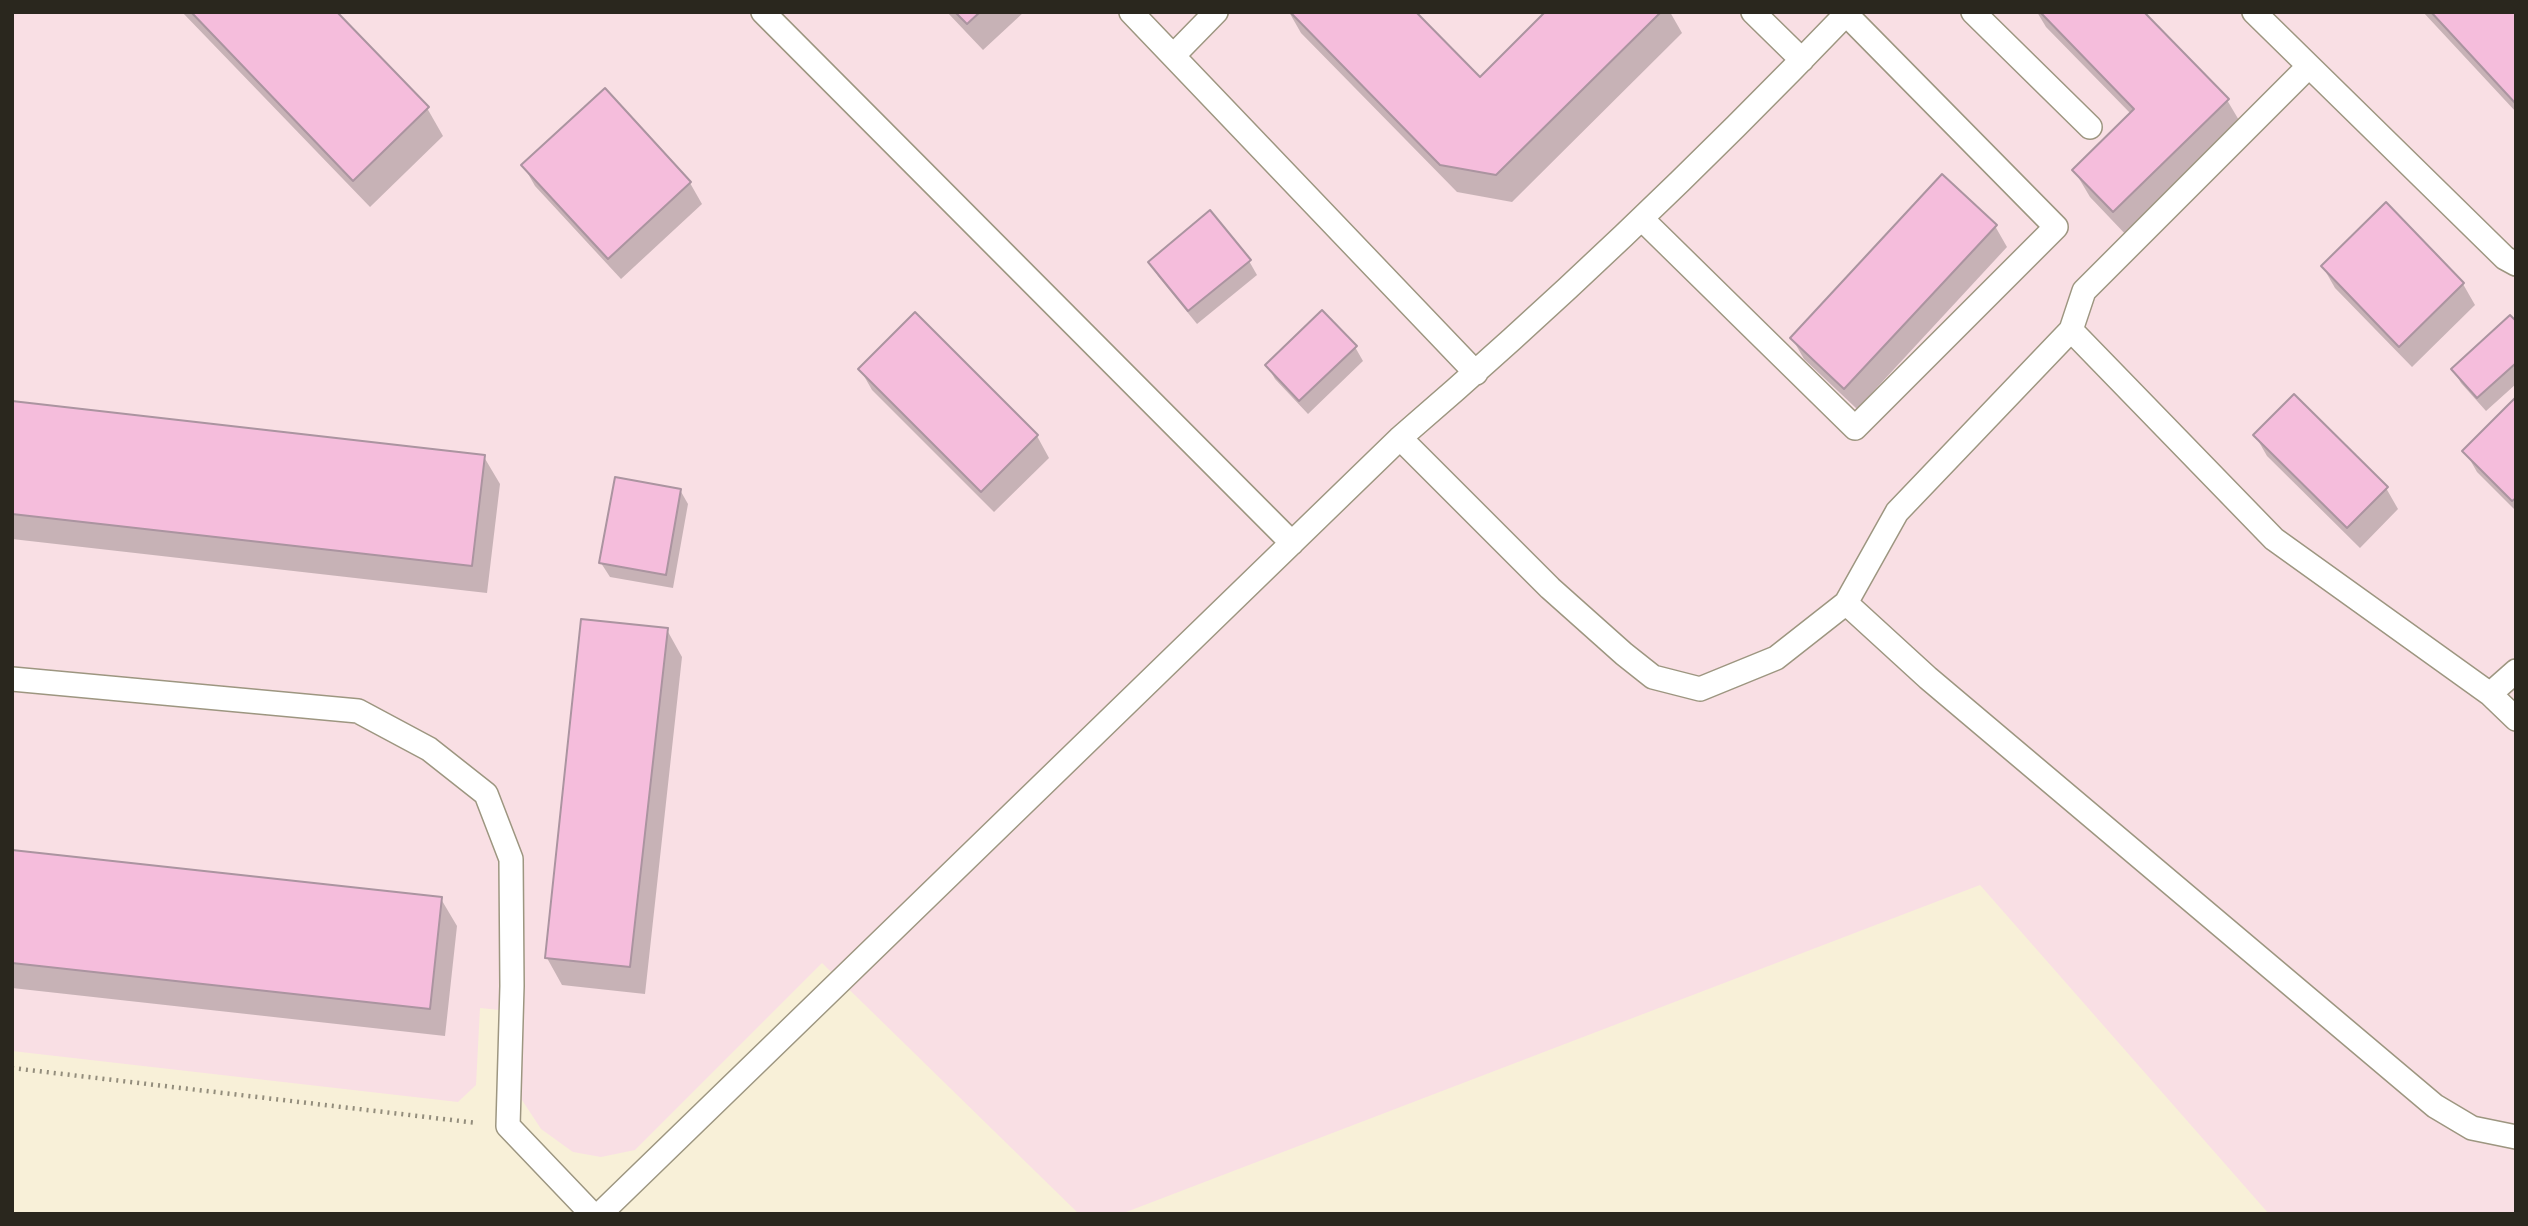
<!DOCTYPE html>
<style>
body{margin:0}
#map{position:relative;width:2528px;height:1226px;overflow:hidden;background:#f8f0d8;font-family:"Source Sans 3",sans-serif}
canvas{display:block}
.frame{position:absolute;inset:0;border:14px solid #2a271e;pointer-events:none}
</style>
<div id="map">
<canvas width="2528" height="1226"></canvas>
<div class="frame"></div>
</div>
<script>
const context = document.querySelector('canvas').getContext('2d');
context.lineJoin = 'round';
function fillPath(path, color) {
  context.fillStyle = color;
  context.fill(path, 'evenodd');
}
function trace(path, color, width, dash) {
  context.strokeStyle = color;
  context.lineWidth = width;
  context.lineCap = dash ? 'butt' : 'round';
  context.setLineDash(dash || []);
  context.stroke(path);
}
fillPath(new Path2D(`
 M12,12H2516V1214H2269L1980,885L1121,1214H1079L822,963L635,1150L601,1157L573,1152L541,1129L522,1100L517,1072L519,1012L480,1008L476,1085L458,1102L12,1051Z`), '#f9dfe4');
fillPath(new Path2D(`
 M182,12H335L427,108L443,136L370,207Z
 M947,12H1024L983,50Z
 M1289,12H1414L1480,79L1547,12H1670L1682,33L1512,202L1457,192L1301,33Z
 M2037,12H2142L2227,100L2243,127L2129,238L2090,197L2074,170L2131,114L2046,27Z
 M2423,12H2516V112Z
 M523,165L690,183L702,204L621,279L535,186Z
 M1995,226L2007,247L1857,409L1804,359L1792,338Z
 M1249,261L1257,275L1197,324L1158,276L1150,262Z
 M2323,267L2463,284L2475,305L2412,367L2335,288Z
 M915,315L1037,436L1049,458L994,512L872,390L860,369Z
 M2516,324V384L2486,411L2461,383L2453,369Z
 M1355,347L1363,361L1308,414L1275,379L1267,365Z
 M2516,400V511L2477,472L2465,451Z
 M12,403L484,457L500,484L487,593L12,539Z
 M2255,435L2386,488L2398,509L2360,548L2267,456Z
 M680,490L688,504L673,588L610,577L601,563Z
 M667,630L682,657L645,994L562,985L547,958Z
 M12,852L441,899L457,926L445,1036L12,988Z`), '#0003');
const building = new Path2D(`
 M191,12H337L429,107L353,181Z
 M955,12H980L967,24Z
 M1290,12H1416L1480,77L1545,12H1661L1496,175L1440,165Z
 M2040,12H2144L2229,99L2113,212L2072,170L2134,109Z
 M2431,12H2516V104Z
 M605,88L691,182L608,259L521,165Z
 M1942,174L1997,225L1844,389L1790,338Z
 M2386,202L2464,283L2399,347L2321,266Z
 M1210,210L1251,260L1188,311L1148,262Z
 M1322,310L1357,346L1299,401L1265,365Z
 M915,312L1038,435L981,492L858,369Z
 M2510,315L2516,321V363L2477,398L2451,369Z
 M2294,394L2388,487L2347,528L2253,435Z
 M2516,397V498L2512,501L2462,451Z
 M12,401L485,455L472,566L12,514Z
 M615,477L681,489L666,575L599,563Z
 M581,619L668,628L630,967L545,958Z
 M12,850L442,897L430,1009L12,963Z`);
fillPath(building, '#f5bddc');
trace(building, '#ab94a0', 2);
const lane = new Path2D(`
 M763,12L1292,543
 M1131,12L1476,373
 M1753,12L1802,60
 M1973,12L2090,127
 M2254,12L2505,258L2516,264
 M1173,56L1216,12
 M2308,67L2084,291L2071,330L2274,539L2490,694L2516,671
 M1642,219L1855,428L2056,227L1846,14
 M1400,438L1550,588L1624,654L1653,677L1700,689L1776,658L1846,603L1897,512L2071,330
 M1846,603L1928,678L2435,1106L2472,1128L2516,1137
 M12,679L358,711L429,749L486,794L511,859L512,986L508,1126L592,1214
 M2490,694L2516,719
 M600,1214L1400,438C1556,304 1705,161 1848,12`);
trace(lane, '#9d9680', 26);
trace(new Path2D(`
 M12,1068L477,1123`), '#938d7c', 4.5, [2, 5]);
trace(lane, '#fff', 23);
</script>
